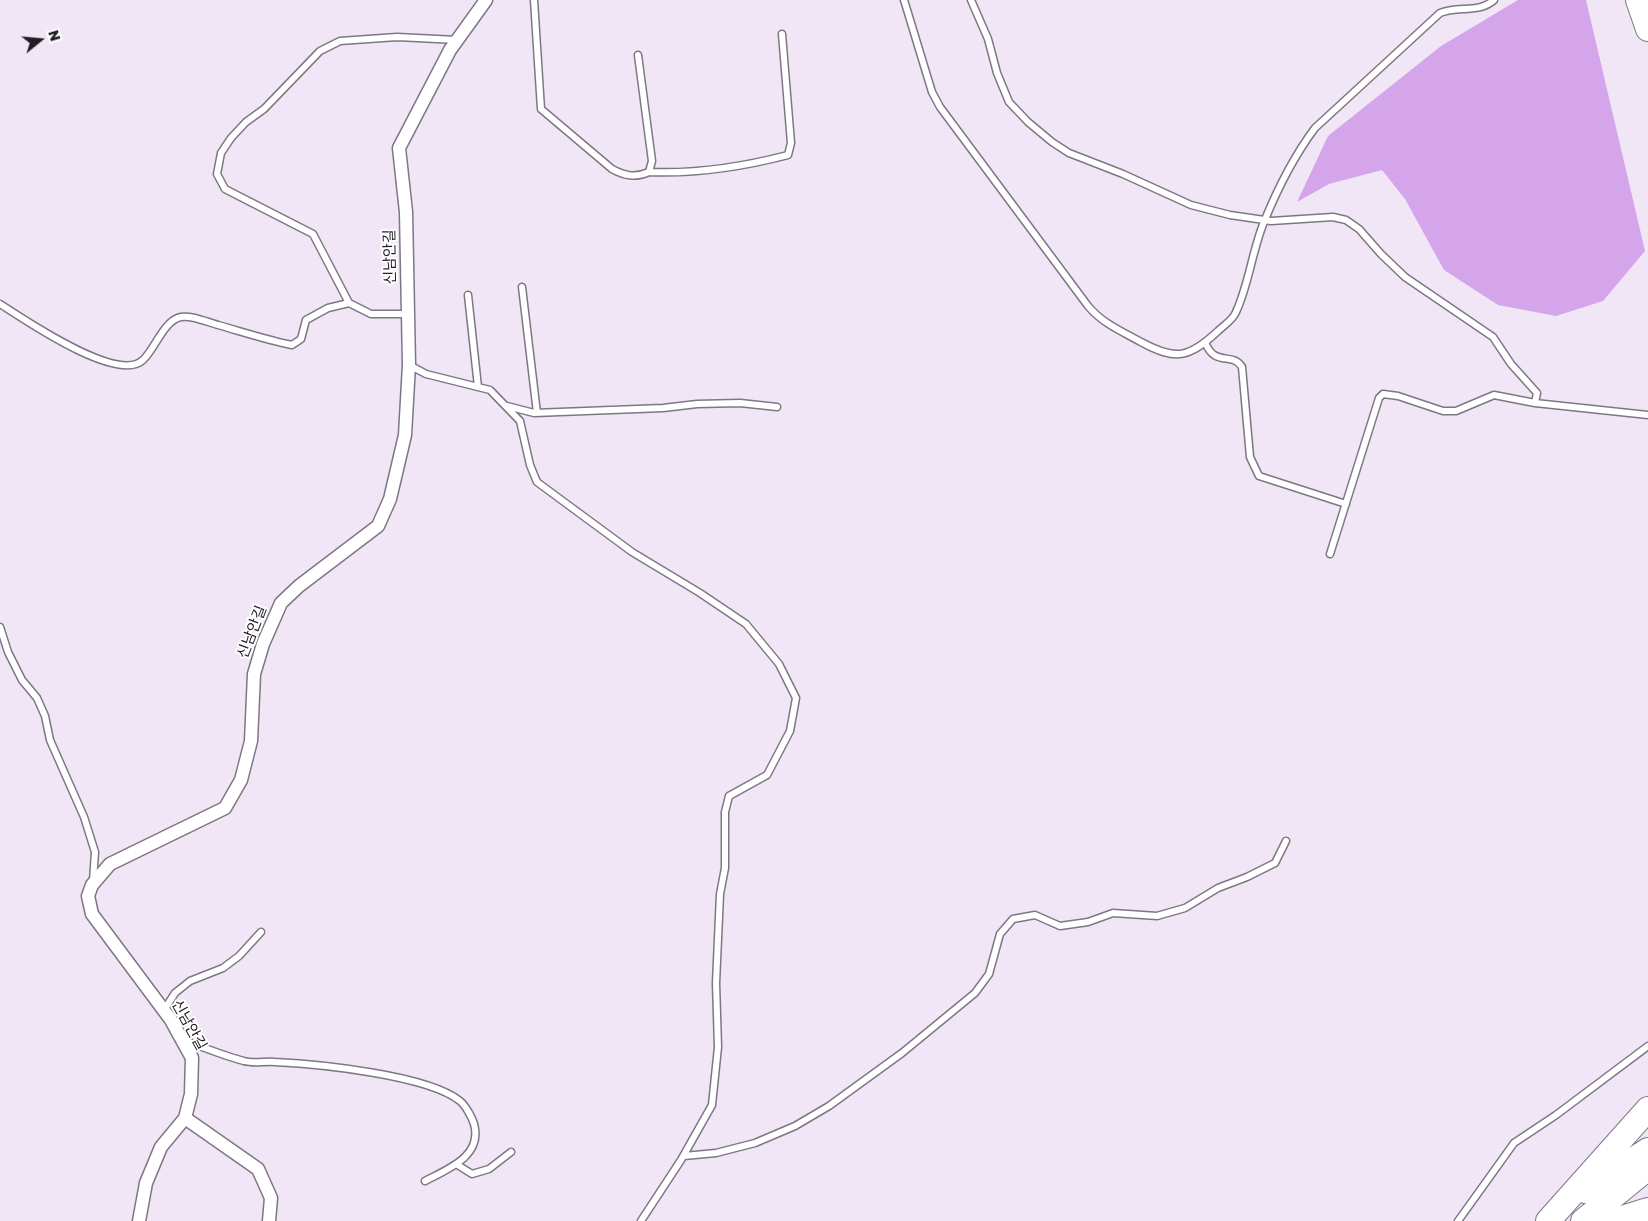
<!DOCTYPE html>
<meta charset="utf-8">
<style>
body{margin:0}
#map{position:relative;width:1648px;height:1221px;overflow:hidden;background:#f1e6f6;font-family:"Golos Text",sans-serif}
canvas{display:block}
.north{position:absolute;left:15px;top:15px;width:50px;height:50px;-webkit-text-stroke:4px #fff;paint-order:stroke;rotate:73deg;font-size:14px;font-weight:700;line-height:20px;text-align:center;color:#211e23}
.north::after{content:'';display:block;margin:auto;width:18px;height:22px;background:#211e23;clip-path:polygon(50% 0,100% 100%,50% 72%,0 100%)}
</style>
<div id="map">
<canvas width="1648" height="1221"></canvas>
<div class="north">N</div>
</div>
<script>
const context = document.querySelector('canvas').getContext('2d');
context.lineJoin = 'round';
function fillPath(path, color) {
  context.fillStyle = color;
  context.fill(path, 'evenodd');
}
function trace(path, color, width, dash) {
  context.strokeStyle = color;
  context.lineWidth = width;
  context.lineCap = dash ? 'butt' : 'round';
  context.setLineDash(dash || []);
  context.stroke(path);
}
function label(font, color, halo, rows, align = 'center') {
  context.font = font + ' "Golos Text","Noto Sans KR",sans-serif';
  context.lineWidth = 4;
  context.setLineDash([]);
  context.textBaseline = 'middle';
  context.strokeStyle = halo;
  context.fillStyle = color;
  for (const [text, x, y, turn = 0] of rows) {
    context.save();
    context.translate(x, y);
    context.rotate((+turn || 0) * Math.PI / 180);
    context.textAlign = isNaN(turn) ? turn : align;
    if (halo) context.strokeText(text, 0, 0);
    context.fillText(text, 0, 0);
    context.restore();
  }
}
fillPath(new Path2D(`
 M1518,0H1586L1645,251L1603,301L1556,316L1498,305L1444,270L1405,199L1382,170L1329,184L1297,202L1328,136L1441,46Z`), '#d4a5ea');
const service = new Path2D(`
 M534,0L541,109L612,169C625,176 635,178 649,172L652,161L638,55
 M904,0L932,92L940,107L1088,306C1102,323 1121,331 1141,342C1176,361 1189,358 1218,331C1224,325 1233,320 1236,312C1249,284 1252,251 1264,222C1277,190 1294,156 1315,128L1440,13C1458,5 1478,14 1494,0
 M971,0L988,39L997,73L1009,102L1028,122L1052,142L1069,153L1123,174L1191,205L1230,215L1271,221L1333,217L1346,220L1359,229L1381,254L1405,277L1493,337L1511,364L1537,393L1535,403
 M649,172C696,174 742,167 788,155L791,143L782,34
 M522,287L537,413
 M468,295L478,387
 M0,304C25,320 118,384 143,360C155,349 164,320 181,317C192,315 207,322 218,325C243,332 267,340 292,345L301,339L306,320L328,308L349,303
 M407,314H371L349,303L313,234L225,189L217,174L221,153L231,138L246,122L264,109L320,51L340,41L397,37L457,40
 M1205,342C1215,368 1232,351 1242,367L1250,457L1259,476L1346,504
 M409,365L426,374L490,390L520,421L530,465L537,482L632,552L700,593L746,624L779,664L796,698L790,731L767,775L729,796L725,812V868L720,894L716,983L718,1047L712,1105L681,1160L641,1221
 M507,406L534,413L663,408L697,404L740,403L777,407
 M1330,554L1379,398L1383,394L1398,396L1443,411H1456L1494,395L1535,403L1648,415
 M0,627L8,652L22,680L37,698L45,716L50,740L84,817L95,852L93,881
 M164,1010L175,993L190,981L223,968L239,956L261,932
 M183,1040C203,1047 224,1056 244,1061C254,1064 265,1061 275,1062C318,1064 428,1075 460,1101C465,1105 472,1117 474,1124C483,1156 448,1169 425,1181
 M684,1156L716,1153L755,1143L795,1126L829,1106L902,1053L975,993L989,974L1000,934L1013,919L1035,915L1060,926L1088,922L1113,913L1157,916L1185,908L1218,888L1247,877L1275,863L1286,841
 M456,1164L472,1174L489,1169L511,1152
 M1458,1221L1514,1143L1556,1115L1648,1046`);
const minor = new Path2D(`
 M185,1118L258,1169L271,1198L269,1221
 M139,1221L146,1183L161,1147L185,1118L191,1094L192,1058L171,1020L92,914L88,896L92,885L110,864L225,808L241,780L251,741L254,674L263,644L281,603L299,586L378,526L390,499L405,435L409,365L406,212L399,148L450,50L486,0`);
const motorway = new Path2D(`
 M1638,0L1648,29
 M1585,1191L1648,1150
 M1548,1221L1648,1109
 M1583,1221L1648,1168
 M1613,1221L1648,1210`);
trace(service, '#7f7684', 9);
trace(minor, '#7f7684', 15);
trace(motorway, '#7f7684', 26);
trace(service, '#fff', 6);
trace(minor, '#fff', 12);
trace(motorway, '#fff', 24);
label('15px', '#211e23', '#fff', [
 ["신남안길",390,257,-91],
 ["신남안길",252,632,-69],
 ["신남안길",189,1025,61]
]);
</script>
